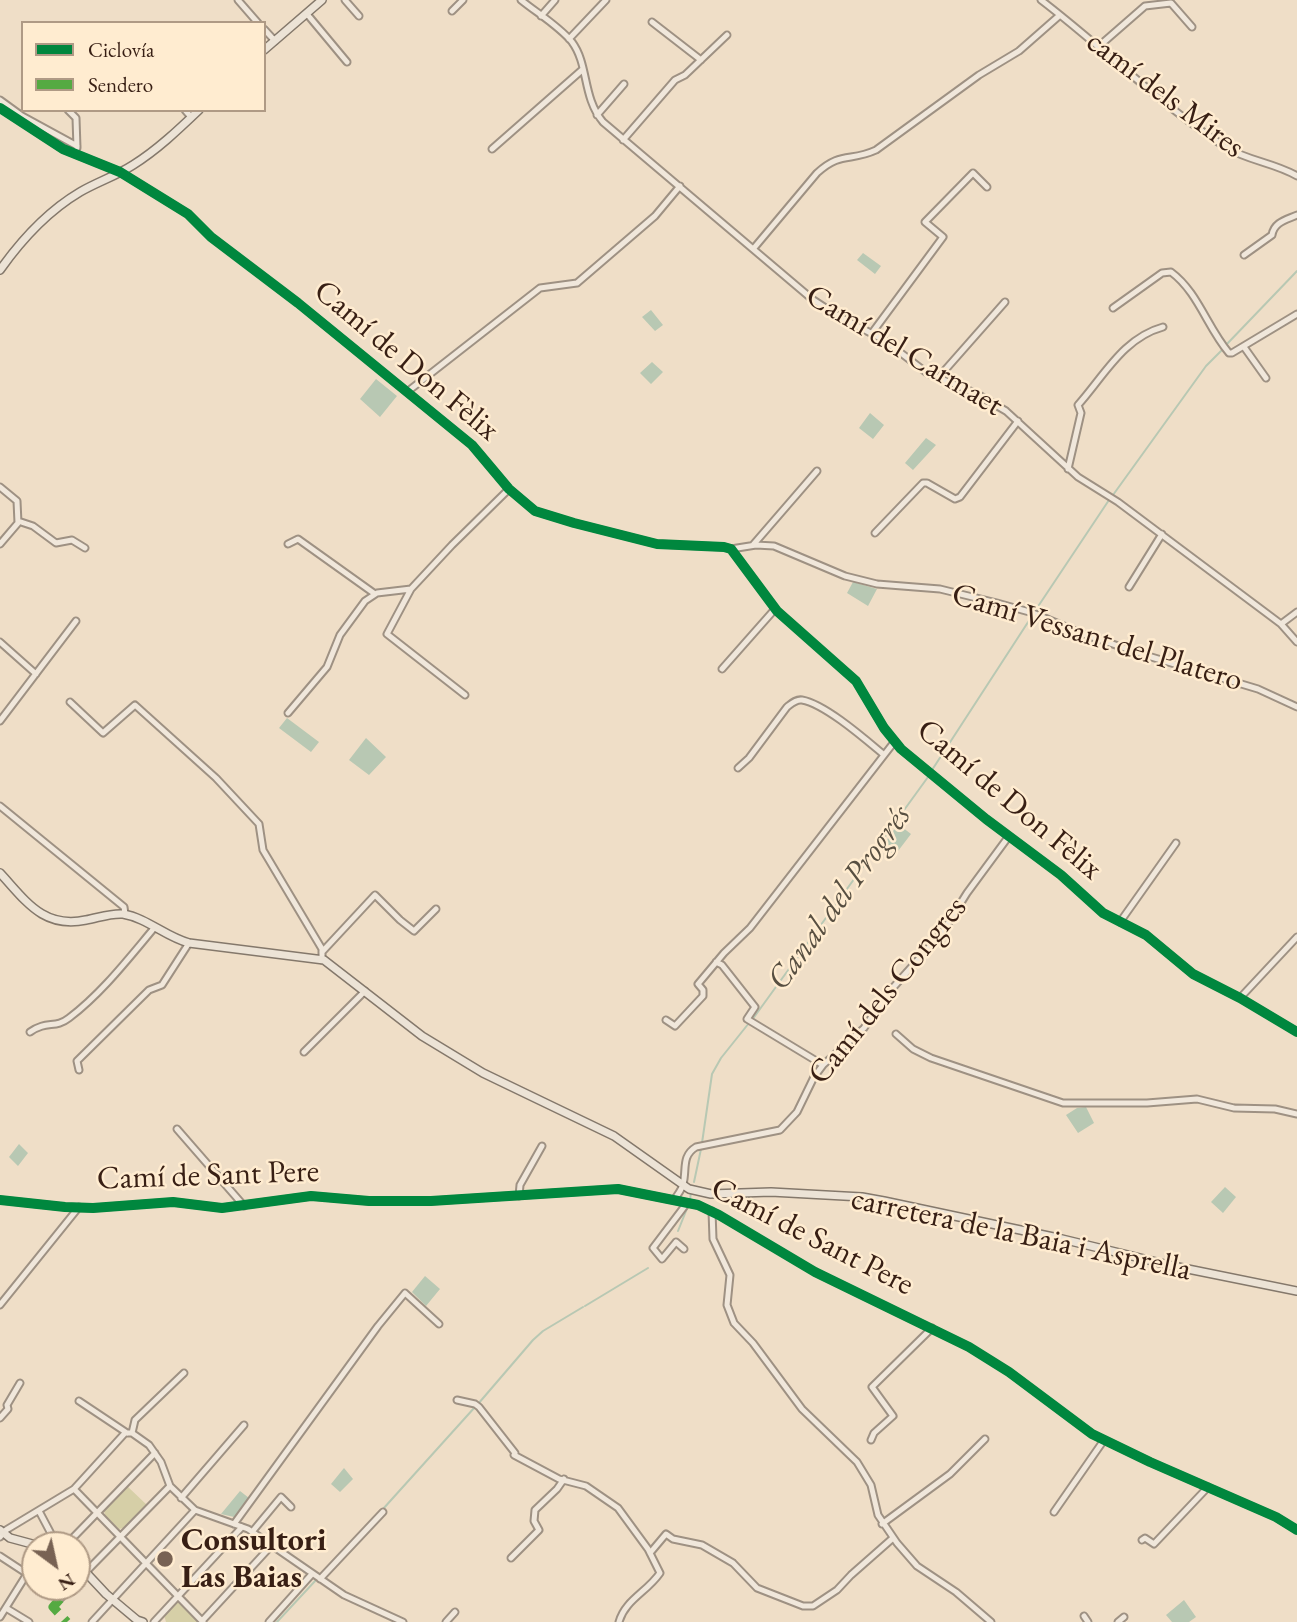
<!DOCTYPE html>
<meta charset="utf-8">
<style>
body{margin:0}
#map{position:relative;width:1297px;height:1622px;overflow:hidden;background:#efdec7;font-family:"EB Garamond",serif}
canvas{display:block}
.legend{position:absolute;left:21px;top:21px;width:245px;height:91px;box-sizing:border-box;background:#ffecd0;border:2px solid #af9a85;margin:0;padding:9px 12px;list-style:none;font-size:21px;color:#381f14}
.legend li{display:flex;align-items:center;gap:14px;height:35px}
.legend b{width:35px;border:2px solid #af9a85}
.north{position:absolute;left:21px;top:1531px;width:70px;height:70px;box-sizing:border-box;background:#ffecd0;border:2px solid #af9a85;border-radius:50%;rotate:147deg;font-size:19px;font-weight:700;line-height:28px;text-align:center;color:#381f14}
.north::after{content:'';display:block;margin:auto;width:24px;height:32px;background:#786253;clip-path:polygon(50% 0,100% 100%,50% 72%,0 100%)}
</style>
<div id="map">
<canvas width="1297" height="1622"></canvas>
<ul class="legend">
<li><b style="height:9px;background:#00873e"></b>Ciclovía</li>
<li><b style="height:9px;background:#55aa42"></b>Sendero</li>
</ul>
<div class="north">N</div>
</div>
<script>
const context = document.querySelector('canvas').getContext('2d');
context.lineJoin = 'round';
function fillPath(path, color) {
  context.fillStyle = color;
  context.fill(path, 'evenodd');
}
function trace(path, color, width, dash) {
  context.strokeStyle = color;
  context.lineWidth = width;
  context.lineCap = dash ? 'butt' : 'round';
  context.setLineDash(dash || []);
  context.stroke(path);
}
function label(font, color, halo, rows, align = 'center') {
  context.font = font + ' "EB Garamond",serif';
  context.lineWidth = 5;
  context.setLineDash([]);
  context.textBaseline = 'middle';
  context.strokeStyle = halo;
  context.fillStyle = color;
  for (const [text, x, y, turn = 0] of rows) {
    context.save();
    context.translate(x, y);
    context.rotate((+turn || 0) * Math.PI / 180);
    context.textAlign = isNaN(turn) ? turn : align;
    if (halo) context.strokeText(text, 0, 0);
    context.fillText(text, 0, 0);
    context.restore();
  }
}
fillPath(new Path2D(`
 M127,1486L147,1505L123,1528L119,1529L105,1515L104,1511Z
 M176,1602H180L199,1622H166L164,1615Z`), '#d6cfa7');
fillPath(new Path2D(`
 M863,253L881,266L875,274L857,260Z
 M651,310L663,325L655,331L642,317Z
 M652,362L663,372L651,384L640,373Z
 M376,379L397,396L380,417L360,399Z
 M870,413L884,425L873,439L859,428Z
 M926,438L936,445L913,470L905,463Z
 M853,582L877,589L868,606L847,593Z
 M287,718L319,742L311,752L279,728Z
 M366,738L386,757L369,775L349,760Z
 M898,824L911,834L895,855L882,847Z
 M1086,1107L1094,1123L1078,1133L1066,1115L1077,1108Z
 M19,1144L28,1153L18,1166L9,1157Z
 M1225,1187L1236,1197L1223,1213L1211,1202Z
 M425,1276L440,1289L426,1306L412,1292Z
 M344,1468L353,1479L340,1492L331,1484Z
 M240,1491L249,1498L234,1517L221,1514Z
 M1184,1600L1196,1617L1189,1622H1172L1166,1615Z`), '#b8c8b3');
trace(new Path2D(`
 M1226,345L1297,271
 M1113,495L1206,366L1222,350
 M1035,611L1109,500
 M932,770L1032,616
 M752,1020L928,777
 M702,1143L712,1074L721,1058L749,1023
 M694,1182L701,1149
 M690,1200L691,1192
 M678,1231L688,1206
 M585,1306L648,1268
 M478,1404L533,1340L543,1331L583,1307
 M383,1509L475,1407
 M277,1622L316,1580`), '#b8c8b3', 2);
const minor = new Path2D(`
 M238,0L258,23
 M345,0L359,16
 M521,0C537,13 559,26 572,42C589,65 582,97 603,122L812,299L838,316L884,340L927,373L977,394L1006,411L1078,477L1118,502L1265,612L1281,624L1297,642
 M1041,0C1104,48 1160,105 1227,148C1249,161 1275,163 1297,176
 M452,11L463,0
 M307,14L347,62
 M541,16L555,0
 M652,22L701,60
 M264,29L275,41
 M569,39L606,0
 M1098,47L1145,6L1171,3L1192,27
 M0,100L22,116L77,146
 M0,108L63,149L120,172L188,214L211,237L298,303L472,445L509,489L535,511L574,523L657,544L724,547L731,549L777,611L856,681L884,728L901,749L986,819L1061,875L1103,913L1146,935L1193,974L1240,998L1297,1032
 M68,110L76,118L77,148
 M185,110L191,117
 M597,115L624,84
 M623,140L675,80L685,75L727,35
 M492,149L582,70
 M754,248L817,173C841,151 850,162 876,150L979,75L1019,51L1060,15
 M1244,255L1272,235C1274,222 1286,220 1297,215
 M1113,308L1162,273L1171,272C1198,292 1207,327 1229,353H1232L1297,314
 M872,333L943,237L925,222L973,173L987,187
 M1244,347L1266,378
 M938,378L1005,302
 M407,392L540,288L577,283L655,216L680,186
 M1068,469L1081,413L1078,405C1104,376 1123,338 1163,327
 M0,487L17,501L18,523L0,544
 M18,521L33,526L56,543L72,540L85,548
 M875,533L923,483H927L955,499L960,497L1018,421
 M288,544L298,539L375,594
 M753,545L817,471
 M731,549L756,545L774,546L845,576L877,584L940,589L997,603L1033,613L1080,633L1148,656L1258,689L1297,707
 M1129,587L1162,534
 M411,589L387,634L465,695
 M1281,624L1297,612
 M0,642L36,674
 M722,669L775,609
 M70,702L103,733L135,705L216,778L259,824L263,850L322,949V960
 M288,713L327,667L340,635L365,601L377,593L411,589L452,545L509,489
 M0,721L76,621
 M738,768L749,758L787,707C791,704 796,699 802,700C825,704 865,739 883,754
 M0,806L124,907L125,914
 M1120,922L1176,843
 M322,952L375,895L400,920L414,931L436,909
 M716,962L722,965L755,1007L747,1019L823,1065
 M1240,998L1297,937
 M666,1020L675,1026L703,996V990L698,984L724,953L750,928L895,741
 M30,1032C47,1020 55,1029 69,1018C102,993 128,959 155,927
 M896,1034L913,1049L931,1058L1063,1103H1147L1197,1099L1234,1108L1275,1109L1297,1114
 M304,1052L365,991
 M79,1070L77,1061L149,990L162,985L189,943
 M177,1129L244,1206
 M519,1196L520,1185L542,1146
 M0,1200L65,1207L93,1208L173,1202L222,1208L311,1196L369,1201H431L618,1189L698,1205L719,1215L815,1272L969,1347L1009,1372L1092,1434L1150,1462L1276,1517L1297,1530
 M674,1200C677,1195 682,1190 683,1184C687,1170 681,1156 696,1147L780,1130L797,1112L814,1077L823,1065L864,1028L890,991L942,933L967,893L1009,836
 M712,1211L713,1239L730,1275L727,1305L734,1323L753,1343L802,1409L857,1462L871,1485L878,1515L897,1543L917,1566L956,1592L991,1622
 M684,1249L676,1242L662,1259L653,1248L687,1203
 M0,1305L79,1207
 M457,1400L475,1404L479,1407L515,1453
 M79,1401L127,1433
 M0,1418L8,1409L7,1405L20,1383
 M132,1433L135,1420L184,1373
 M871,1440L874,1433L893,1416L872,1387L932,1328
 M514,1455L559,1479L586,1486L618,1508L648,1549L660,1573C647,1592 625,1600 619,1622
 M74,1489L203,1622
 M181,1498L244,1425
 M39,1511L57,1545
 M1054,1512L1104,1440
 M234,1524L378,1326L405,1293L439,1324
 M882,1524L950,1474L985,1439
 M252,1532L281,1497L291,1507
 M0,1537L6,1530L74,1489L125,1433H132L149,1445L161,1462L170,1486L195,1510L248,1529L344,1595L403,1622
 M1142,1540L1145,1538L1154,1544L1208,1487
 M66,1545L155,1453
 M650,1553L666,1534L673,1539L702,1545L733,1563L757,1588L803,1606H813L837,1590L851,1575L893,1538
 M0,1556L35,1579
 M511,1558L539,1530L534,1521L535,1510L557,1489L564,1479
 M320,1579L383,1512
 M77,1581L170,1486
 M45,1587L60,1599L71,1587
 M6,1608L29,1622
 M1084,1616L1088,1622
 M0,1617L35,1561
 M202,1621L271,1546
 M92,1622L195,1510
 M154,1622L242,1527
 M269,1622L312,1574
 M446,1622L455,1612
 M1118,1622L1124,1617`);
const major = new Path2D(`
 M264,50L322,0
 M0,270C22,239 48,211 80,192C97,182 116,176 133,165C157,150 178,130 199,110
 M0,873C26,901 43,929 86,920C98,918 110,913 123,914C147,918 166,937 189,943L324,960L422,1036L483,1073L614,1136L689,1189L711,1194L771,1192L862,1197L884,1201L1058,1238L1173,1266L1297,1291
 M0,1530L10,1538L36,1545
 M77,1563L106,1594L137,1620L143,1622`);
trace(minor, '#9e9183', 9);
trace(major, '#84786b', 10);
trace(minor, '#f0e7db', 5);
trace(major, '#ece3d6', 7);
trace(new Path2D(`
 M60,1599L53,1607L67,1622`), '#55aa42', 9, [18, 9]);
trace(new Path2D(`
 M0,108L63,149L120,172L188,214L211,237L298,303L472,445L509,489L535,511L574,523L657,544L724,547L731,549L777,611L856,681L884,728L901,749L986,819L1061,875L1103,913L1146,935L1193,974L1240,998L1297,1032
 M0,1200L65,1207L93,1208L173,1202L222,1208L311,1196L369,1201H431L618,1189L698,1205L719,1215L815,1272L969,1347L1009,1372L1092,1434L1150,1462L1276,1517L1297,1530`), '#00873e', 10);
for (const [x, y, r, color] of [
 [165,1559,9,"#786253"]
]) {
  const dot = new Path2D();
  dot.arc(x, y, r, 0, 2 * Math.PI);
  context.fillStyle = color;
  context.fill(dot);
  trace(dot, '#ffecd0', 2.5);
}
label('32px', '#381f14', '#ffecd0', [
 ["camí dels Mires",1165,95,37],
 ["Camí del Carmaet",904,351,31],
 ["Camí de Don Fèlix",406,361,40],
 ["Camí Vessant del Platero",1097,638,17],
 ["Camí de Don Fèlix",1009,800,40],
 ["Camí dels Congres",888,991,-51],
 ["Camí de Sant Pere",208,1176,-2],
 ["carretera de la Baia i Asprella",1021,1235,12],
 ["Camí de Sant Pere",812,1237,27]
]);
label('bold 32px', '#381f14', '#ffecd0', [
 ["Consultori",181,1541],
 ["Las Baias",181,1578]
], 'left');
label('italic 33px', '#584f41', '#ffecd0', [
 ["Canal del Progrés",840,898,-54]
]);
</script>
